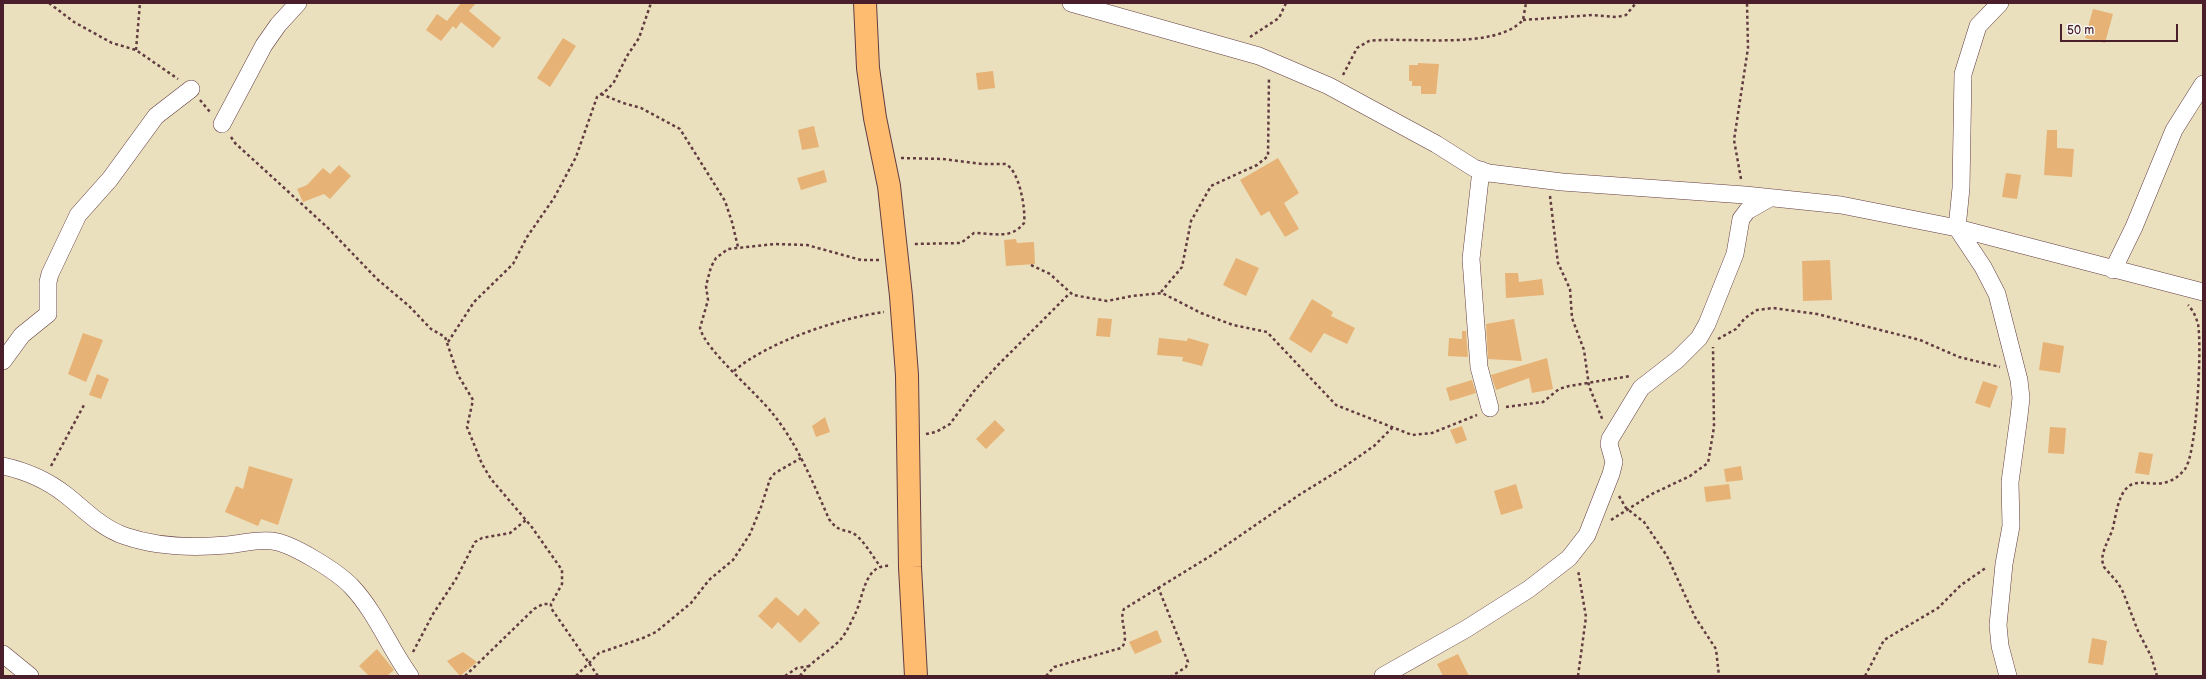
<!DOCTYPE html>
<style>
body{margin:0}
#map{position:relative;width:2206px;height:679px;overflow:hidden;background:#eae0bd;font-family:"Balsamiq Sans",sans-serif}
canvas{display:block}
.frame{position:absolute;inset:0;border:4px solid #4a1f2b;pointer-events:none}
.scale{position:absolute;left:2060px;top:24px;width:118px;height:18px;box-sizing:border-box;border:2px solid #4a1f2b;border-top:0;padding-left:5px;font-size:12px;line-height:14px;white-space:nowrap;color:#4a1f2b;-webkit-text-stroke:3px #f6f6f2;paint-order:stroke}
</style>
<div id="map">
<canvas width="2206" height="679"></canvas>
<div class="frame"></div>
<div class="scale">50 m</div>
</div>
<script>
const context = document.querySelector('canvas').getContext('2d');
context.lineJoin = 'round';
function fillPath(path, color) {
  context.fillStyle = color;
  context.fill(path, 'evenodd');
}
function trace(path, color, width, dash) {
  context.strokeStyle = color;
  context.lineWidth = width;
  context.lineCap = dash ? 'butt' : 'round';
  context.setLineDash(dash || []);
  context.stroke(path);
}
fillPath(new Path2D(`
 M461,3H476L469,11L501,38L493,48L461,22L456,29L453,26L441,41L426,30L437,14L447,21Z
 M2093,9L2113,14L2105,43L2085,38Z
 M563,38L576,46L550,87L537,78Z
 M1418,63L1439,64L1436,94H1421V86H1412V81H1409V65H1418Z
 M993,71L995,88L978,90L976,73Z
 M814,126L819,147L802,150L798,130Z
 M2047,130H2057V148L2074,149L2072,177L2044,175Z
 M1278,158L1299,193L1284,203L1299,229L1285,237L1269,211L1261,216L1240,180Z
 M339,165L351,176L330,199L324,194L303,202L297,189L307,185L323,168L330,174Z
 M824,170L827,182L801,190L797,178Z
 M2006,173L2021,175L2017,199L2002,197Z
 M1016,239L1017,243L1034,242L1035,264L1006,266L1004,240Z
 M1236,258L1259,268L1246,296L1223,285Z
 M1830,260L1832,300L1803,301L1802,261Z
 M1505,273H1518L1519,282L1542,279L1544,295L1506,298Z
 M1312,299L1333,312L1331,316L1355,328L1347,344L1324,333L1311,353L1289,339Z
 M1098,318L1112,319L1110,337L1096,336Z
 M1514,319L1522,361L1488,359L1486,324Z
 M1462,331H1466L1468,357L1448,356L1449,338L1462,339Z
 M83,333L103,340L86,382L68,374Z
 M1159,338L1187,341L1188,338L1209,344L1202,366L1182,361L1183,357L1157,355Z
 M2043,342L2064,346L2060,373L2039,370Z
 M1547,358L1553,389L1532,393L1529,378L1496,390L1491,375Z
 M97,374L109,379L101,399L89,395Z
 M1472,380L1476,393L1450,401L1446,388Z
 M1983,381L1998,386L1990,408L1975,403Z
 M825,417L830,432L816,437L812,426Z
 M995,420L1005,430L986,449L976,439Z
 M1462,426L1467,440L1456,444L1450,430Z
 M2050,427L2066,428L2064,454L2048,453Z
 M2139,452L2153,454L2149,475L2135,473Z
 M249,466L293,479L278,525L261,519L258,526L225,512L236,486L243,489Z
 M1741,466L1743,480L1726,482L1724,469Z
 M1516,484L1523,508L1501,515L1494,491Z
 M1729,484L1731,499L1706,502L1704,487Z
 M776,597L798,616L805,608L820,623L800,643L778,622L772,629L758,616Z
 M1157,630L1162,642L1135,654L1129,642Z
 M2092,638L2107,641L2103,665L2088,663Z
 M377,649L394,670L387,676H369L359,666Z
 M463,652L477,662L460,676L447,661Z
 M1458,654L1469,676H1443L1437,664Z`), '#e7b275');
const minor = new Path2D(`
 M1071,3L1259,56L1329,86L1436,144L1474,168L1489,173L1562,182L1745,195L1841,205L1957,228L2203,292
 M2000,3L1978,26L1963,74L1961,188L1957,228L1983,267L1997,294L2019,380L2021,398L2019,416L2010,482L2011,526L2004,564L1998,625L2000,646L2008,676
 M222,124L264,45L278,25L298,3
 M1481,170L1471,259L1479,367L1490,408
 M2113,270L2134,227L2174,130L2203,84
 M3,361L22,335L48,314V282L50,274L78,215L110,179L156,116L191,89
 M3,466C26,471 47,480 66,495C84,509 101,528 125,536C157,547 193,548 227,545C241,544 257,539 272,541C292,543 338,572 352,587C377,614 389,647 410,676
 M3,654L30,676
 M1383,676L1466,629L1529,589L1569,558L1587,535L1611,474L1614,462L1609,444L1610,439L1641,388L1677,360L1699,338L1707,324L1735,254L1741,219L1747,211L1770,198`);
const major = new Path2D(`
 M865,3L868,68L875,118L889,186L901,296L907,375L910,567L916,676`);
trace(minor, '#623c41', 18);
trace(major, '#623c41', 24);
trace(new Path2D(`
 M49,3L74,22L112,43L136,50L178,79
 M1523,20L1593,15L1617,17L1626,15L1636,3
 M1250,37L1279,18L1286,3
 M136,50L140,3
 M1343,75L1357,48L1369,41C1408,36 1495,51 1523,20L1526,3
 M601,94L623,103L641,108L680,129L725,201L732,222L738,247
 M200,100L210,112
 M231,137L235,143L328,228L377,279L409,306L431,329L445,337L458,375L473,400L467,427L482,464L491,479L531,526L562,570V584L551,604V608L598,676
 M901,158L943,159L982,164H1005C1019,169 1026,209 1024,223C1011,240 993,233 974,233L961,243L913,244
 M1741,179L1734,140L1748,48L1747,3
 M1550,196L1558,263L1570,289L1572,318L1584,350L1589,386L1603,421
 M879,260H861L807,245L775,244L728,249L716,258L711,267L706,286L708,300L700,328C706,351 756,392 773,414C798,445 813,483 829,519C840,535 846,527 857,536C866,544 873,557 880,566
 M1031,265L1050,274L1073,295L1107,301L1132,296L1162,293L1201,313L1233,325L1267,332L1336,405L1412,435L1432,433L1477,415
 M1161,292L1182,267L1191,221L1211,186L1257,165L1268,156L1269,77
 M1718,339L1736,329L1745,318L1757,310L1773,308L1817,314L1920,340L1959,357L2000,367
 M448,342L474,302L513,264L527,237L554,198L576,157L597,97L608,89L614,82L627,56L639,38L651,3
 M734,371C767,342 840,318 884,312
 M1506,407L1543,402L1559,389L1569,386L1630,376
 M926,434L936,432L950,424L974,391L998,365L1069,294
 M51,466L84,405
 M1619,496L1626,508L1644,522L1667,556L1695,617L1716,649L1719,676
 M1611,520L1652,494L1690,476L1708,463L1714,427L1713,347
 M1158,587L1188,662L1186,667L1172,676
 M413,652L433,614L456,579L475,542L482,538L510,533L526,520
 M465,676L534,609L543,604H551
 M576,676L599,653L643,638L656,632L691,603L709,580L733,560L750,534L761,507L770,479L775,473L801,458
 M785,676L797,668L810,666
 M800,676C811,661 829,652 841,639C847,632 852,620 856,612C864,594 865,563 891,566
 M1046,676L1054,667L1121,648C1131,639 1118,620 1124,609L1212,555L1299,495L1341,469L1374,446L1392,428
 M1578,676L1586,617L1578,570
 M1865,676L1884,640L1938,608L1961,585L1987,567
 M2157,676L2151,656L2138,631L2123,592L2118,583L2104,567L2102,560C2103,549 2108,541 2112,531C2116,518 2117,495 2129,486C2143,476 2164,495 2185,469C2197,453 2202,345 2198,324C2196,317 2193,310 2188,305`), '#623c41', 2.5, [3, 3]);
trace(minor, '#fff', 17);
trace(major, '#fdbc6f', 22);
</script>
